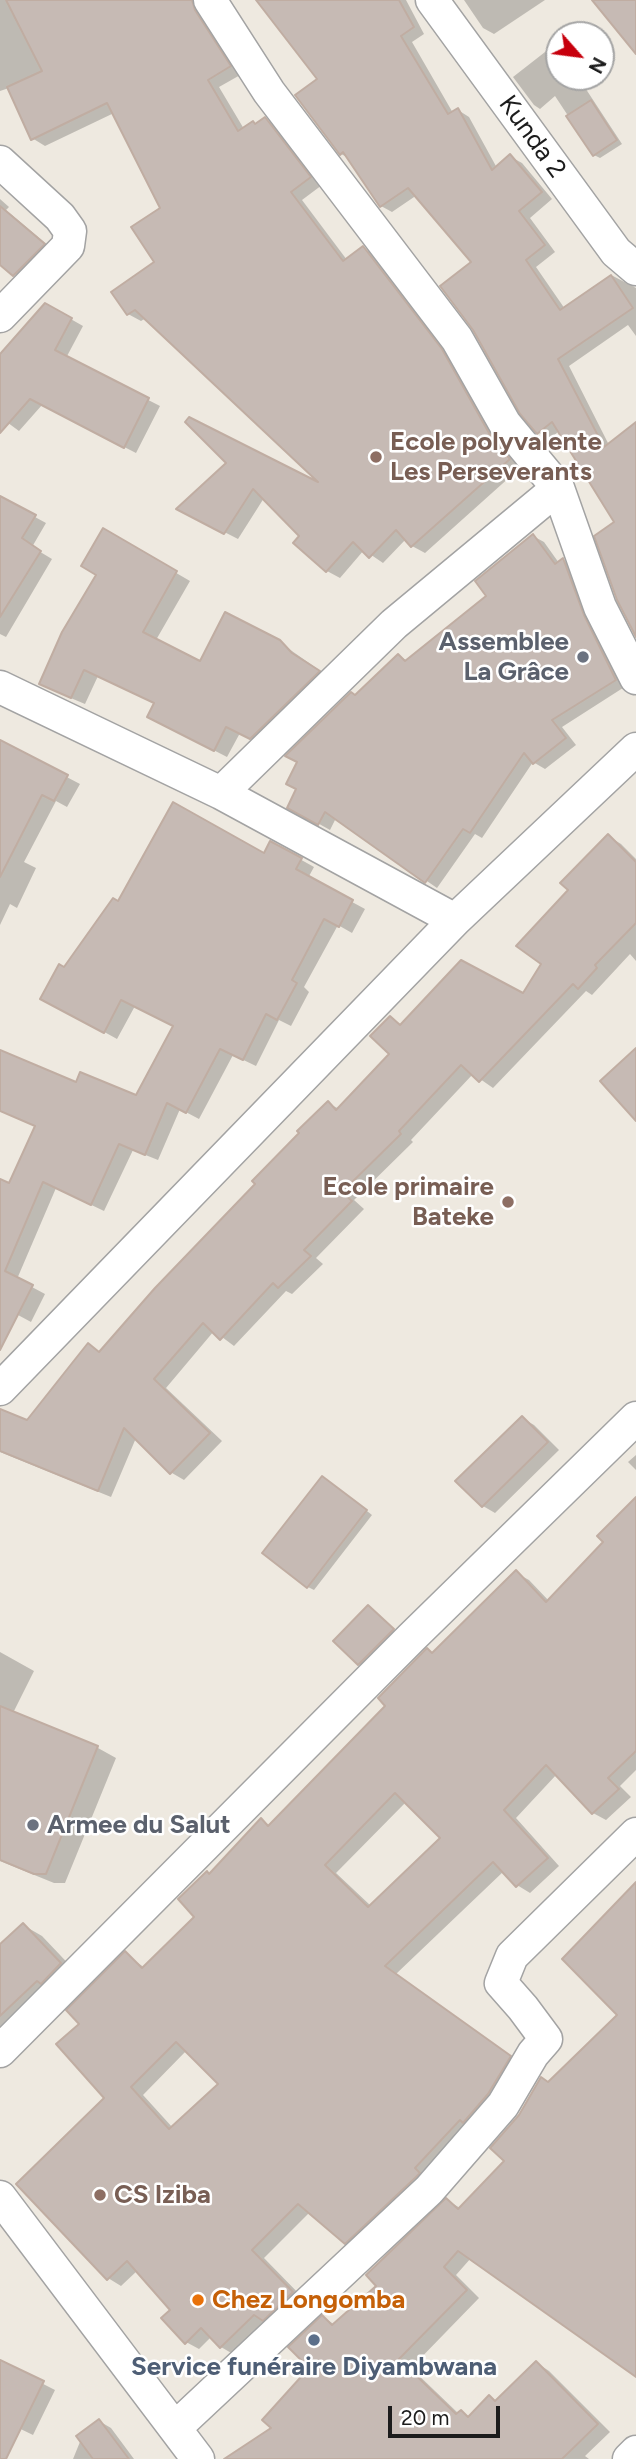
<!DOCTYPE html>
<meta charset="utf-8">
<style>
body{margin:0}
#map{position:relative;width:636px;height:2459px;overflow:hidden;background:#eee9e0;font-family:Figtree,sans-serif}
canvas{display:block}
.north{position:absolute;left:545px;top:21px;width:70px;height:70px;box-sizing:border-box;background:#fff;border:2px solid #a4a4a4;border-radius:50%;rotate:118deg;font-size:19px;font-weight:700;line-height:28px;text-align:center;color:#1c1c1c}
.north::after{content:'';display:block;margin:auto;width:24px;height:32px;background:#c7000d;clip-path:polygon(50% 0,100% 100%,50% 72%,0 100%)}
.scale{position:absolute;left:388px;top:2406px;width:112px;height:32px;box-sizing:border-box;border:4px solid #1c1c1c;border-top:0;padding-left:9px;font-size:21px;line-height:24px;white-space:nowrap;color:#1c1c1c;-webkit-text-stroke:5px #fff;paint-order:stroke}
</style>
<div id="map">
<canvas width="636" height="2459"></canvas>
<div class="north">N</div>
<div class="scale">20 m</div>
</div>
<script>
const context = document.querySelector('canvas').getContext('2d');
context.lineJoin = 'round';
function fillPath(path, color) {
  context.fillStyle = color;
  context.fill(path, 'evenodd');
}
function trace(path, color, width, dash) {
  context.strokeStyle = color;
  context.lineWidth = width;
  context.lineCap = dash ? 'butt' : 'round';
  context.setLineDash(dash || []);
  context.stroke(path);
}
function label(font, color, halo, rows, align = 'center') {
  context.font = font + ' Figtree,sans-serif';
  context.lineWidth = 5;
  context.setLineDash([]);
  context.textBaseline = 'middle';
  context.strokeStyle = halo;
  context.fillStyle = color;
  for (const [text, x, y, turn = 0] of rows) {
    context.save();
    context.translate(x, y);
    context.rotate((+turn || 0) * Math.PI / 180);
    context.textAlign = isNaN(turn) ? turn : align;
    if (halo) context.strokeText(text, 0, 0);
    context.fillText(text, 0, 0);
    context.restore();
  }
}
fillPath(new Path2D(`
 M0,0H200L242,74L219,87L244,129L253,123L257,125L265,119L278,126L322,185L302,200L347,260L363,248L376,255L454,358L521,467L425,553L412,546L406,539L383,563L364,550L340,578L327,571L296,543L302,536L264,498L238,539L191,515L229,463L325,488L146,318L141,321L128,314L156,263L162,209L114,113L45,146L32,138L9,88L0,91Z
 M258,0H406L424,34L412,42L453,113L458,110L469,117L497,168L511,157L522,163L552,199L530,218L555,252L536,267L565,309L613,276L636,288V336L628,325L569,366L609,445L636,424V634L616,522L559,431L550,439L539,433L522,413L473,262L417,195L392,212L381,206L349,158L341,154L319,79Z
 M464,0H545L494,34L483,28Z
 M554,45L559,48V77H578L622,144L600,158L594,155L555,96L540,109L534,105L513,77Z
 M0,199L9,207L6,210L55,251L26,281L0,263Z
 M46,305L83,326L66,358L160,406L136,453L42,405L19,431L0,417V357Z
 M0,498L46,523L32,547L52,559L6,637L0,634Z
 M104,531L190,581L156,640L201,663L279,642L332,679L265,745L240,733L227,757L163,724L156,703L98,676L85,704L54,691L98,574Z
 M533,536L544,542L559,563L563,560L574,566L626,686L562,727L576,745L545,769L533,762L482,838L475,834L437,888L336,818L330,830L289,807L355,697L399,656L408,661L488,596Z
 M0,742L80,784L67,807L56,801L24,862L36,868L17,908L10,904L0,925Z
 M608,836L621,844L636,859V961L630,954L592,995L586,991L493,1088L473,1074L411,1140L413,1142L354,1200L364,1209L316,1258L323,1264L292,1294L286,1291L234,1346L214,1331L166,1388L222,1441L184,1480L172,1473L136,1438L111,1497L0,1452V1411L27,1422L88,1346L101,1353L257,1184L328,1103L339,1109L391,1054L390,1018L402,1025L523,996L543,964L570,890Z
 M271,843L314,867L308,878L365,909L352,933L338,925L304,987L309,992L291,1026L279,1020L256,1066L233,1055L199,1119L180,1109L158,1160L133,1150L104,1211L56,1188L17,1279L45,1294L31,1322L5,1308L0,1320V1181L10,1185L37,1127L0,1111V1052L77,1084L137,1097L175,1026L135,1006L117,1039L43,998L119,903L265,855Z
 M522,1418L534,1425L559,1450L495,1513L483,1506L458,1481Z
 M636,1455V1470L628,1462Z
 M329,1481L372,1515L314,1590L308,1587Z
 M636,1500V1770L620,1786L631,1797L606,1820L593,1813L557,1774L516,1818L559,1866L530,1893L517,1885L504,1871L396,1974L522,2065L358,2250L346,2242L310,2212L264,2258L305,2300L233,2354L221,2347L211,2337L199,2349L186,2342L172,2310L138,2270L121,2286L108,2278L107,2098L82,2024L125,1954L145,1968L196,1917L211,1876L261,1820L271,1826L388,1706L433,1654L516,1573L529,1580L549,1601L605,1542ZM406,1802L442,1838L371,1906L336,1873ZM187,2050L221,2084L173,2128L143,2095Z
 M369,1607L398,1634L365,1667L359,1664Z
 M0,1652L34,1671L13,1713L98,1748L116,1758L65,1883H54L0,1861Z
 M636,1884V2375L471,2258L456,2275L479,2298L411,2368L459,2414L461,2412L470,2417L490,2397L497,2402L537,2363L549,2371L610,2432L585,2456L589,2459H236L274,2429L311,2368L323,2317L335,2325L379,2286L447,2200L460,2208L506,2161L549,2084L620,2015Z
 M23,1925L42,1936L79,1975L0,2044V1947Z
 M0,2362L55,2390L33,2435L0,2419Z
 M99,2421L111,2428L134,2459H73L84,2432Z`), '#0003');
const building = new Path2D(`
 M6,0H192L195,10L231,66L208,80L238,131L253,121L255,124L265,117L311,177L291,192L343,261L363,246L442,349L489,433L510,459L411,547L396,530L369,558L353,542L326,572L293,543L299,536L253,489L224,534L176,509L226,463L185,422L189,417L318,482L135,310L127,315L111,292L154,262L131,227L160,208L107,103L31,140L7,87L42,71Z
 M256,0H399L414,27L401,36L448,114L458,108L492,170L510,154L542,192L519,211L545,245L526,260L560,310L611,275L633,308L558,359L604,447L636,422V637L617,600L594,536L614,522L552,422L537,434L520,414L473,330L440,286L471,262L408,188L380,207L343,152L340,155L295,95L317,79Z
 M592,0H636V54Z
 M591,100L617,140L593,156L566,116Z
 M0,206L45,244L13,276L0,265Z
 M45,303L72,318L55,350L149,398L124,448L30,399L0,433V354Z
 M0,496L36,515L22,538L41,551L0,617Z
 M103,528L177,571L143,632L200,661L225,612L280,640L292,653L320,671L250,739L226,727L214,751L147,717L154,703L84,670L71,698L39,684L62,632L96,575L81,566Z
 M533,534L555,564L563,558L584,615L616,680L552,720L566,738L533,764L524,753L470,833L463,829L425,883L325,812L318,825L287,808L296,789L286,784L297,762L285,756L351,692L355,695L398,654L405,661L486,596L475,581Z
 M0,740L68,775L54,801L42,795L0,877Z
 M173,802L264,853L270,841L302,858L296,869L353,900L339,927L324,919L292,980L297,983L277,1020L266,1014L243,1060L220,1049L186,1113L167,1103L145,1155L119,1144L91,1205L43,1182L5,1271L33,1285L0,1350V1179L9,1183L35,1126L0,1111V1050L76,1082L80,1072L136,1095L173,1026L121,1000L104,1033L40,999L59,964L64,967L113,898L118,901Z
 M608,834L636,862V923L595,965L597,968L578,989L573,984L479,1082L461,1065L399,1131L401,1134L342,1192L352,1201L304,1250L311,1256L278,1288L273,1283L220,1340L203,1323L154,1379L210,1433L170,1474L124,1428L98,1491L0,1451V1409L27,1420L88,1343L99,1352L155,1288L255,1184L252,1181L299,1133L297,1131L328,1101L336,1110L389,1054L370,1036L390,1016L400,1025L461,960L523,993L541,964L516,946L568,890L560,883Z
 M636,1048V1121L600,1081Z
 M522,1416L548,1442L482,1507L455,1481Z
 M322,1476L367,1510L307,1588L262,1553Z
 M636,1497V1751L608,1778L619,1789L592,1814L546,1765L504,1810L548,1858L516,1887L493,1862L385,1966L511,2056L488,2094L463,2123L460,2120L415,2168L420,2173L416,2177L345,2244L298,2204L252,2250L293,2292L263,2321L254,2315L220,2348L201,2328L185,2344L161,2318L170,2310L127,2261L107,2280L16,2184L104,2098L56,2044L79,2024L66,2010L125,1951L142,1968L194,1917L178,1899L207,1871L209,1874L261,1818L268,1826L385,1706L378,1698L427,1648L432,1653L516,1570L546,1602L603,1542L597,1536ZM395,1793L440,1838L368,1907L325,1865ZM176,2042L218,2084L169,2129L131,2087Z
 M368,1605L394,1629L358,1665L333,1641Z
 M0,1706L98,1746L46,1874H34L0,1860Z
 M636,1882V2377L458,2251L444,2267L467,2290L399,2359L456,2414L461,2410L468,2417L489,2395L495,2401L536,2361L598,2424L562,2459H224L271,2428L262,2420L309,2368L288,2347L322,2315L332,2325L376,2286L366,2275L446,2198L458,2209L504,2161L490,2148L519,2115L541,2077L548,2082L617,2015L562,1959Z
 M23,1923L61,1963L41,1984L37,1981L0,2016V1944Z
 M0,2360L44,2381L6,2459H0Z
 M99,2419L129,2459H93L76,2436Z`);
fillPath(building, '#c6bab4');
trace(building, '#c0ada2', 2);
const street = new Path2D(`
 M210,0L269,92L457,339L505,424L558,488L600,607L636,678
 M432,0L616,252L636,269
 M0,162L60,217L70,231L68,246L0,316
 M0,687L221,793L455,920
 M221,793L394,624L558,488
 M0,1389L455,920L636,749
 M0,2051L411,1638L636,1418
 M0,2197L198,2459
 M175,2428L429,2190L503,2105L533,2054L546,2039L523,2008L501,1983L512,1956L636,1834
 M629,2459L636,2452`);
trace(street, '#a3a3a3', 35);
trace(street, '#fff', 32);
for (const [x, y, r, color] of [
 [376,457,7,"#8d6e63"],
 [583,657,7,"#6b7280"],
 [508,1202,7,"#8d6e63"],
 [33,1825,7,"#6b7280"],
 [100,2195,7,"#8d6e63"],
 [198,2300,7,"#e8710a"],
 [314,2340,7,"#5c6f8a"]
]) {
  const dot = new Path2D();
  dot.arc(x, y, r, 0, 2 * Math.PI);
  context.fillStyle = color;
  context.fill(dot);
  trace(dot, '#fff', 2.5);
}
label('26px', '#1c1c1c', '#fff', [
 ["Kunda 2",532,137,54]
]);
label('bold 26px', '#785e54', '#fff', [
 ["Ecole polyvalente",390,442],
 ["Les Perseverants",390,472],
 ["Ecole primaire",494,1187,"right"],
 ["Bateke",494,1217,"right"],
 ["CS Iziba",114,2195]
], 'left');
label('bold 26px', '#5b616d', '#fff', [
 ["Assemblee",569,642],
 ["La Grâce",569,672],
 ["Armee du Salut",47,1825,"left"]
], 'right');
label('bold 26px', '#c56008', '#fff', [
 ["Chez Longomba",212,2300]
], 'left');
label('bold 26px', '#4e5e75', '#fff', [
 ["Service funéraire Diyambwana",314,2367]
]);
</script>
